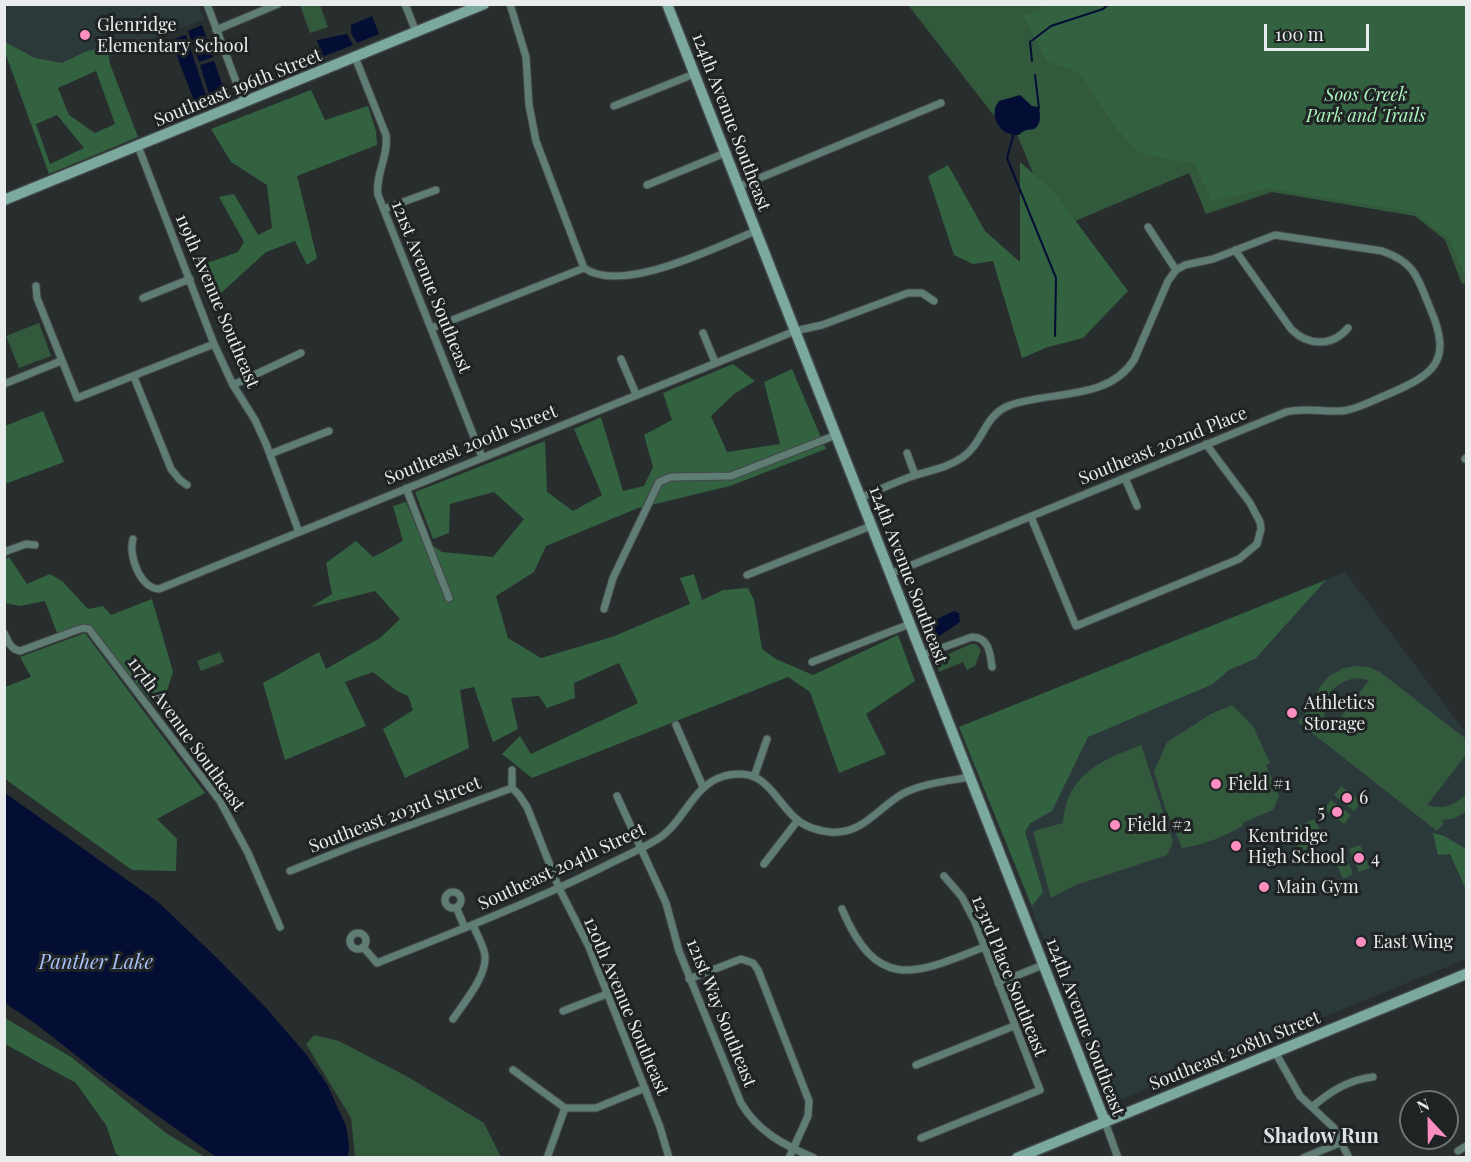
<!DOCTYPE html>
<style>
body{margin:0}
#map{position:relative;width:1471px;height:1162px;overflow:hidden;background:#282d2e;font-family:"Playfair Display",serif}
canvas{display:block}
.frame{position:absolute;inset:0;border:6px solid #e8ecec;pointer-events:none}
.north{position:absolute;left:1399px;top:1090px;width:60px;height:60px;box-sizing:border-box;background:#1f2324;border:2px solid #6f7374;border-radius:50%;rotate:338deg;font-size:16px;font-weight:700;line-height:24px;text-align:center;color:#e8ecec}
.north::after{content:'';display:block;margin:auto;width:21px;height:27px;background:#fd8ec0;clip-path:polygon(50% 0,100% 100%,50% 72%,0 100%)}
.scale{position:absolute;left:1264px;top:24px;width:105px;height:27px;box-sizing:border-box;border:3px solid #e8ecec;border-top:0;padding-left:8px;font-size:18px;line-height:21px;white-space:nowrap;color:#e8ecec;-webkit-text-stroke:4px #1f2324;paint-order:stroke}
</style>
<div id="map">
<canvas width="1471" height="1162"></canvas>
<div class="frame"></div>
<div class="north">N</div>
<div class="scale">100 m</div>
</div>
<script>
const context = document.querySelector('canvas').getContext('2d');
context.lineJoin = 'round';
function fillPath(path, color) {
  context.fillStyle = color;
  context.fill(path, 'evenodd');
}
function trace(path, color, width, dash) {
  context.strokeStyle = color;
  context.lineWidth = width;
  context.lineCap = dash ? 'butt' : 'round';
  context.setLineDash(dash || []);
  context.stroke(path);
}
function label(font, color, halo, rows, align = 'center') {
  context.font = font + ' "Playfair Display",serif';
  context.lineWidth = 6;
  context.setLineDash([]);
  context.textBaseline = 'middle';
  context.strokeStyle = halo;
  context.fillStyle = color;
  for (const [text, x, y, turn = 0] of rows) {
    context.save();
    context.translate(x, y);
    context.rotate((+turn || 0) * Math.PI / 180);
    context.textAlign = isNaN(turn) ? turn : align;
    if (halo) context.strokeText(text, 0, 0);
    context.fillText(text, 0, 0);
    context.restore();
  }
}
fillPath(new Path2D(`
 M5,5H198L204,19L22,93L5,51Z
 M1345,572L1466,733V959L1109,1104L959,727Z`), '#2c393b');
fillPath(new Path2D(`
 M300,5H320L328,27L310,33Z
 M908,5H1466V283L1462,284L1445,240L1415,216L1272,192L1206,214L1189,173L1056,229L1016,132L1009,135Z
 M39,323L51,356L19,368L6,336Z
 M971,644H976L981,650L975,666L967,670L963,662L939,672L935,660Z
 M220,652L224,662L201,671L197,661Z
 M1356,666L1369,667L1380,672L1466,739V755L1427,805C1442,810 1456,806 1466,793V812L1453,819L1442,820L1444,823L1437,831L1298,722L1312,706L1319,688L1329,676L1344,668ZM1355,678L1369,680L1330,731C1317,705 1327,685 1355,678Z
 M1232,705L1253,726L1270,763L1266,765L1279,796L1273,810L1242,823L1243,826C1222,837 1205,845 1182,848L1165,807L1154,772L1167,742L1211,714Z
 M1141,745L1173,842L1167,855L1076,885L1051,898L1034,835V831L1063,823C1067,774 1100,761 1141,745Z
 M1341,786L1361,802L1354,811L1334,795Z
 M1331,800L1351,815L1344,824L1324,809Z
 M1315,819L1325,842L1314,846L1305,823Z
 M1301,824L1311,848L1300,852L1290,829Z
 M1360,845L1370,868L1359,872L1349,849Z
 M1344,851L1353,874L1343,879L1333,856Z
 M314,1035L339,1041L408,1077L484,1123L501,1157H355L351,1118L306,1044Z`), '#33593d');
fillPath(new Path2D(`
 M1047,5H1466V278L1450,240L1414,212L1267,188L1212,201L1194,162L1169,160L1140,153L1117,129L1080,73L1047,61L1023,16L1048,6Z
 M5,42L35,58L62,63L87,51L107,47L110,64L138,137L49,174L5,52ZM96,71L115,124L95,133L69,115L58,88ZM57,115L84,148L50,164L36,124Z
 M311,90L325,120L368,106L376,131L377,145L297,176L317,258L307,265L295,241L266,252L221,293L199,266L238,252L244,242L219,197L234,194L258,235L272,228L267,185L231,162L211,129Z
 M1020,162L1054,192L1128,291L1083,338L1048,347L1022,358L993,261L973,264L954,255L928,176L948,165L985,231L1020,262Z
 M733,364L755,381L734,394L711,416L727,452L780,444L764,382L792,369L826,449L730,486L638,508L546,546L534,572L496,596L508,638L541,658L612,637L690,604L680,578L694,574L702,600L723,590L748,588L754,600L762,649L776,659L813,675L898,635L915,681L866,714L886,754L839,773L810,692L788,677L532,778L502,754L520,736L531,754L638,703L619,663L574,683L575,698L547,708L539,696L511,698L518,729L493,742L474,687L460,690L469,748L405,778L383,729L413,710L408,696L397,691L373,672L345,682L366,726L285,760L263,683L319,652L326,669L380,638L400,619L375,591L311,607L332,594L326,563L356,541L373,557L403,541L393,506L406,502L421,537L442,552L493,557L524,519L494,492L450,504L449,533L433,539L415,492L545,441L547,492L573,511L602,495L574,429L601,417L623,491L644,486L653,467L644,435L672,420L663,393Z
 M43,411L64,462L5,484V426Z
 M9,557L27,584L50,574L62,581L88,609L103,606L111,615L152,599L173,672L160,712L88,624L57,633L45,601L20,606L5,603L4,560Z
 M1326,580L1255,659L1229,670L1213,684L1088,737L1052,811L1030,823L1025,832L1043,892L1032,906L959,727Z
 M85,633L205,793L157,819L177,839L176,871L132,870L5,779V687L31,677L20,657Z
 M1433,833L1444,836L1466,849V890L1450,854L1438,855Z
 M5,1018L71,1057L166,1133L205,1157H122L116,1154L106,1125L76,1083L5,1044Z`), '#336240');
fillPath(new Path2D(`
 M372,16L379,34L357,43L351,33V25Z
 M202,25L213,57L199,62L188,31Z
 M347,34L353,45L322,57L317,40Z
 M186,35L207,98L194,101L171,40Z
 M214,61L224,90L209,94L200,65Z
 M1020,95L1032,106L1039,107C1040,114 1042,125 1034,129C1031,130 1027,129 1024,131C1019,133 1022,135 1016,135C1001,136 987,115 999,101Z
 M954,611L959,613L960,622L938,637L935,636L932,634L935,625L933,621Z
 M5,793L158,902L219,960L267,1009L305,1053L327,1084L346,1126L349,1144L348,1157H216L110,1082L36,1024L5,1003Z`), '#040d33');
trace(new Path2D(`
 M1032,61L1030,42L1051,26L1103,9L1109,4
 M1035,75L1039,108
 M1014,133L1007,158L1056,278L1055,336`), '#040d33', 2);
const street = new Path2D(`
 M207,4L244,103
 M405,4L416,32
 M510,4L526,57L529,105L536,141L584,268
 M216,30L278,4
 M355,57L386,135C389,156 375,174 378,195L482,457
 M614,106L694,74
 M138,146L214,344L233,385L255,420L266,444L299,532
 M647,185L725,153
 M738,187L941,103
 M384,209L436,190
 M1148,227L1176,270
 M1235,250L1291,329C1308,346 1332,347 1348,328
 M584,268C622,295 716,247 756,231
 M36,286L37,298L77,398L214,344
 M143,298L190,279
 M432,328L584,268
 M703,333L715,362
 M621,359L636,394
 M134,377L171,469L180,480L187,485
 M4,384L61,361
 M233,385L301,353
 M907,453L915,475
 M270,454L329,431
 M1465,459L1466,458
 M1125,478L1137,506
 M406,488L449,598
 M860,498C879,490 897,481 916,475C932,470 949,467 963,457C983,443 984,416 1008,406C1049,390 1107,402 1134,360L1168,281L1176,270L1185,265L1213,259L1275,235L1382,251C1416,263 1417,277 1430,308C1454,363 1433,375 1384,396C1371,401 1356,410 1341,411C1322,412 1305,407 1286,412L890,574
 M1031,517L1076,626L1239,559L1257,544L1261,529L1260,522L1250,503L1206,444
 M133,539C128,555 140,588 159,589L795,331L822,325L908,293H922L934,301
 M4,552L26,544L35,545
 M747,575L871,526
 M604,609L613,578L659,482L671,477L731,476L836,435
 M4,633C8,641 10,649 20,651L77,630L83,628L89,629L220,801L248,853L280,927
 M922,655L972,637C989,637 990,653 992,667
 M812,662L910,624
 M676,725L703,787
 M512,770V788L519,795L527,807L559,888L589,947L660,1127L669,1158
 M754,777L767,739
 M617,796L666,903L679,951L741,1103C758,1132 784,1145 814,1158
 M764,864L798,820
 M290,871L353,846L512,788
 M445 900a8 8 0 1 1 16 0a8 8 0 1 1-16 0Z
 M456,907L465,928
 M842,909C877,992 914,975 984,947
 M350 941a8 8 0 1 1 16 0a8 8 0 1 1-16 0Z
 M363,947L377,963C452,933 527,904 599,869C618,859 638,851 656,840C684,824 692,785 724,776C769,765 773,802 800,822C809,828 820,831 830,832C863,835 878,807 904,793C924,783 948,781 970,777
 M689,979L741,959L753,963L758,970L809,1101L808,1116L789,1158
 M998,983L1043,965
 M563,1011L607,994
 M453,1019C463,1004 487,976 485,956C484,946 477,935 473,925
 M1275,1052L1300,1096L1334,1128L1349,1158
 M916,1065L1014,1026
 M513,1070L565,1108H596L645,1088
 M1312,1107C1331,1091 1348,1080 1373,1077
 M1105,1122L1118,1158
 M921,1138L1040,1090L975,922L962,897L944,876
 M1458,1151L1466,1146
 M547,1158L565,1108
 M1303,1158L1342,1142`);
const secondary = new Path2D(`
 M667,4L1105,1122
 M4,200L484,4
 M1017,1158L1466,974`);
trace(street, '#434849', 9);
trace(secondary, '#434849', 13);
trace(street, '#5f7c75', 7);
trace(secondary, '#7ba99e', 10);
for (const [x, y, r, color] of [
 [85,35,6,"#fd8ec0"],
 [1292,713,6,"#fd8ec0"],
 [1216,784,6,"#fd8ec0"],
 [1347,798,6,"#fd8ec0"],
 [1337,812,6,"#fd8ec0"],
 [1115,825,6,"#fd8ec0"],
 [1236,846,6,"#fd8ec0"],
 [1359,858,6,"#fd8ec0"],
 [1264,887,6,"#fd8ec0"],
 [1361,942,6,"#fd8ec0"]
]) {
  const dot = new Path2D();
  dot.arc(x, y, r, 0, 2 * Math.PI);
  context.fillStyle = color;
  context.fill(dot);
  trace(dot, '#1f2324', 2);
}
label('18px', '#e8ecec', '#1f2324', [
 ["Glenridge",97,25],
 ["Elementary School",97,46],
 ["Athletics",1304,703],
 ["Storage",1304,724],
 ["Field #1",1228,784],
 ["6",1359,798],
 ["5",1325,812,"right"],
 ["Field #2",1127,825],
 ["Kentridge",1248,836],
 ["High School",1248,857],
 ["4",1371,858],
 ["Main Gym",1276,887],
 ["East Wing",1373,942]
], 'left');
label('18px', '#e8ecec', '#1f2324', [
 ["Southeast 196th Street",238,88,-22],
 ["124th Avenue Southeast",731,122,69],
 ["121st Avenue Southeast",431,287,68],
 ["119th Avenue Southeast",217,301,67],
 ["Southeast 200th Street",471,445,-22],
 ["Southeast 202nd Place",1163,446,-22],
 ["124th Avenue Southeast",908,575,69],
 ["117th Avenue Southeast",186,734,54],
 ["Southeast 203rd Street",395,815,-21],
 ["Southeast 204th Street",562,867,-25],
 ["123rd Place Southeast",1009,976,68],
 ["120th Avenue Southeast",626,1006,67],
 ["121st Way Southeast",721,1013,68],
 ["124th Avenue Southeast",1085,1027,69],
 ["Southeast 208th Street",1235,1051,-22]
]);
label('italic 18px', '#acf5bd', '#1f2324', [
 ["Soos Creek",1366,95],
 ["Park and Trails",1366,116]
]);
label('italic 20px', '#a7c0f8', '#1f2324', [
 ["Panther Lake",96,963]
]);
label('bold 20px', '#dce3e4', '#1f2324', [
 ["Shadow Run",1321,1137]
]);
</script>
